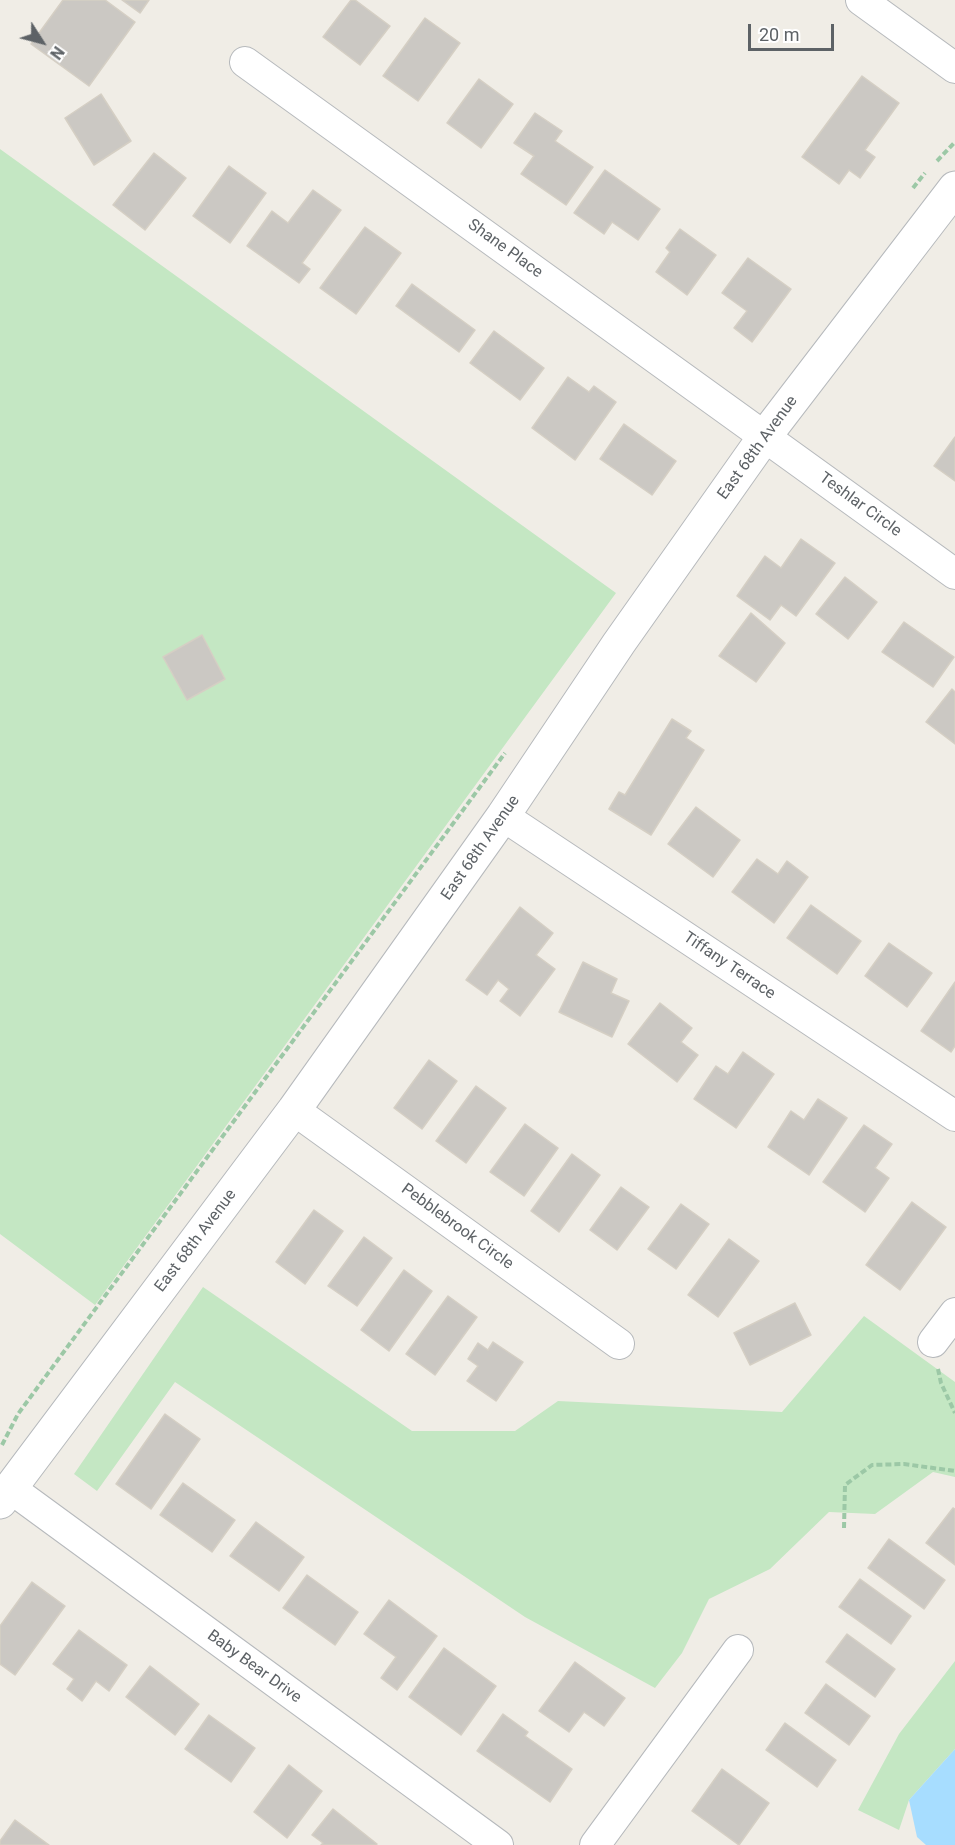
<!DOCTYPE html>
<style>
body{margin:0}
#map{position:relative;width:955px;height:1845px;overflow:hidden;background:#f0ede6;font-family:Roboto,sans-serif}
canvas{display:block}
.north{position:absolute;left:12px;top:12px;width:60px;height:60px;-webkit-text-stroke:4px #fff;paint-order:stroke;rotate:126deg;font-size:16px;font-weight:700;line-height:24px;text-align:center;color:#5d6266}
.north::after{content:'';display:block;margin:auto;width:21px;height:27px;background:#5d6266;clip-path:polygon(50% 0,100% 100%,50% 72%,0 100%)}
.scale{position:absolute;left:748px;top:24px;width:86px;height:27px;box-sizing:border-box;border:3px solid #5d6266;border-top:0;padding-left:8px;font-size:18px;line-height:21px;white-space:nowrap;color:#5d6266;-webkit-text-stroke:4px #fff;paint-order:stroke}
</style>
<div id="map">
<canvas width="955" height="1845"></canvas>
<div class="north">N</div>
<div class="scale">20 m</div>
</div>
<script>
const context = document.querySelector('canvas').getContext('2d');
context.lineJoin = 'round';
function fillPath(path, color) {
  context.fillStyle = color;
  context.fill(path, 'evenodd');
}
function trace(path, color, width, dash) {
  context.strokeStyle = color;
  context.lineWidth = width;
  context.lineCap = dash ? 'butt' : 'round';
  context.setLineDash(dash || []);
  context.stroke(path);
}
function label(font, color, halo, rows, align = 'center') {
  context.font = font + ' Roboto,sans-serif';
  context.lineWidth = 4.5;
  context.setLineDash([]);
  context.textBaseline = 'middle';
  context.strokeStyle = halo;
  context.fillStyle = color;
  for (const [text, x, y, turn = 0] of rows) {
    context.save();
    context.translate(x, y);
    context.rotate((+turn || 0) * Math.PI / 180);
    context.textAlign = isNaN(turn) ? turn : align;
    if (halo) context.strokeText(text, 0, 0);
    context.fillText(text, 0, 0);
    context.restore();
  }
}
fillPath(new Path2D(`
 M0,149L616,593L95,1305L0,1234Z
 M203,1287L412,1431H515L558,1401L782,1412L864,1316L955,1382V1477L933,1472L875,1514L829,1512L770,1569L709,1599L682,1653L655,1688L525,1617L175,1382L97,1491L74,1474Z
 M955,1661V1749L909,1800L899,1830L858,1810L899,1734Z`), '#c4e7c3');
fillPath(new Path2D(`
 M955,1749V1845H926L917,1837L909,1800Z`), '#a7ddff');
const building = new Path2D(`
 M63,0H105L135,22L89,86L31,44Z
 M122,0H149L140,13Z
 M351,0H355L390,26L360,65L323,37Z
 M425,18L460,43L418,101L383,76Z
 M862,76L899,103L865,150L875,157L860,178L849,170L839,184L802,157Z
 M479,79L513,104L481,148L447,123Z
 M101,94L131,141L94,165L65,118Z
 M535,113L562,131L555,141L593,167L566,205L521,174L534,156L514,143Z
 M154,153L186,178L145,230L113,205Z
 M229,166L266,193L230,243L193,216Z
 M605,170L660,209L638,240L612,222L604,234L574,213Z
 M313,190L341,210L302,263L310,269L299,283L247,246L272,211L288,223Z
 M365,227L401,253L356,314L320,288Z
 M680,229L716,255L687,295L656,272L670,252L666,248Z
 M748,258L791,289L752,342L734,328L747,311L722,293Z
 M412,284L475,330L459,352L396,306Z
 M494,331L544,368L520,400L470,363Z
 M568,377L589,392L594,386L616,402L575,460L532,428Z
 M624,424L676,461L652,495L600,459Z
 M955,437V481L934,466Z
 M801,539L835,563L796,616L781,605L770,620L737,596L765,556L781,568Z
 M845,577L877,602L848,639L816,614Z
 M751,613L785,643L756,682L719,656Z
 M904,622L954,657L933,687L882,652Z
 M202,635L225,679L187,700L163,657Z
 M952,689L955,692V744L926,722Z
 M672,719L691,731L686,738L704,750L651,835L609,809L619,792L625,795Z
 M696,807L740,840L713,877L668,844Z
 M757,859L778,874L787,861L808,877L774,923L732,892Z
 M811,905L861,941L837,974L787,938Z
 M520,907L553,933L536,955L555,969L520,1016L500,1001L509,989L498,980L487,995L466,980Z
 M889,943L932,973L907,1007L865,976Z
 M583,962L617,979L611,993L629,1001L612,1037L559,1012Z
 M955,982V1046L951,1052L921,1031Z
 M660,1003L692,1028L681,1042L698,1055L677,1082L628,1044Z
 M743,1052L774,1074L736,1128L694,1099L716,1066L728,1074Z
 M429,1060L457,1081L422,1129L394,1108Z
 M476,1086L506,1108L466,1163L436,1141Z
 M818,1099L847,1118L809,1175L768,1147L791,1111L804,1120Z
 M525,1124L558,1148L524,1196L490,1172Z
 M864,1125L892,1144L875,1168L889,1178L865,1212L823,1182Z
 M572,1154L600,1175L559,1232L531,1211Z
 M621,1187L649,1207L617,1250L590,1230Z
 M912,1202L946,1227L900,1290L866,1265Z
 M681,1204L709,1224L676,1269L648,1249Z
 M314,1210L343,1231L305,1284L276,1262Z
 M364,1237L392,1258L357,1306L328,1286Z
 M729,1239L759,1261L718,1317L688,1295Z
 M404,1270L432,1291L389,1351L361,1330Z
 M448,1296L477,1317L435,1375L406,1354Z
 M795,1303L811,1335L750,1365L734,1333Z
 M493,1342L523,1362L496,1401L467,1381L478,1366L468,1359L478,1343L488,1350Z
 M165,1414L200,1439L151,1509L116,1484Z
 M183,1483L235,1520L212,1552L160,1515Z
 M953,1508L955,1509V1565L926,1543Z
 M256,1522L304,1557L279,1591L230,1556Z
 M889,1539L945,1580L924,1609L868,1568Z
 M307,1575L358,1612L335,1645L283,1608Z
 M860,1579L911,1616L891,1644L839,1607Z
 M32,1582L65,1606L15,1675L0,1664V1626Z
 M389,1600L437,1636L397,1690L381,1678L396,1657L364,1634Z
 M79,1630L127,1665L109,1691L96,1681L82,1701L67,1689L74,1679L53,1664Z
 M847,1634L895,1669L875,1697L826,1662Z
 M444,1648L496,1686L461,1735L409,1697Z
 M575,1662L625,1698L604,1726L584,1712L569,1732L539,1711Z
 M150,1666L199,1704L175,1735L126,1697Z
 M826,1684L870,1716L849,1745L805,1713Z
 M503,1714L528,1732L525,1736L572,1769L550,1802L477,1751Z
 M209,1715L255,1748L231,1782L185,1749Z
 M785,1723L836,1760L817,1787L766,1750Z
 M289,1765L322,1791L287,1838L254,1812Z
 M722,1769L769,1803L739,1845L692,1811Z
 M333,1809L377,1844L376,1845H321L323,1843L312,1835Z
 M15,1820L49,1845H0V1841Z`);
fillPath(building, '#cbc8c3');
trace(building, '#d5cfc4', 1.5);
const minor = new Path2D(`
 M861,0L955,68
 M245,62L955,574
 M503,816L955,1116
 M294,1110L619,1344
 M933,1342L955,1313
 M10,1488L498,1845
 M595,1845L738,1650`);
const tertiary = new Path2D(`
 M0,1502L294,1110L503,816L619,643L765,436L955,188`);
trace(minor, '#b6b9bc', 32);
trace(tertiary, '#b6b9bc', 35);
trace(new Path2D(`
 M937,161L955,142
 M913,188L925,173
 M938,1369L941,1383L955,1413
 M2,1445L18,1414L505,753
 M844,1528L845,1485L872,1465L904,1464L955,1471`), '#9cc8a6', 4, [6, 3]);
trace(minor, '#fff', 30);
trace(tertiary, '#fff', 33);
label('16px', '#5d6266', '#fff', [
 ["Shane Place",505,249,36],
 ["East 68th Avenue",758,448,-54],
 ["Teshlar Circle",860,505,36],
 ["East 68th Avenue",481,848,-55],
 ["Tiffany Terrace",729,966,34],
 ["Pebblebrook Circle",457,1227,36],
 ["East 68th Avenue",196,1241,-53],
 ["Baby Bear Drive",254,1667,36]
]);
</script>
